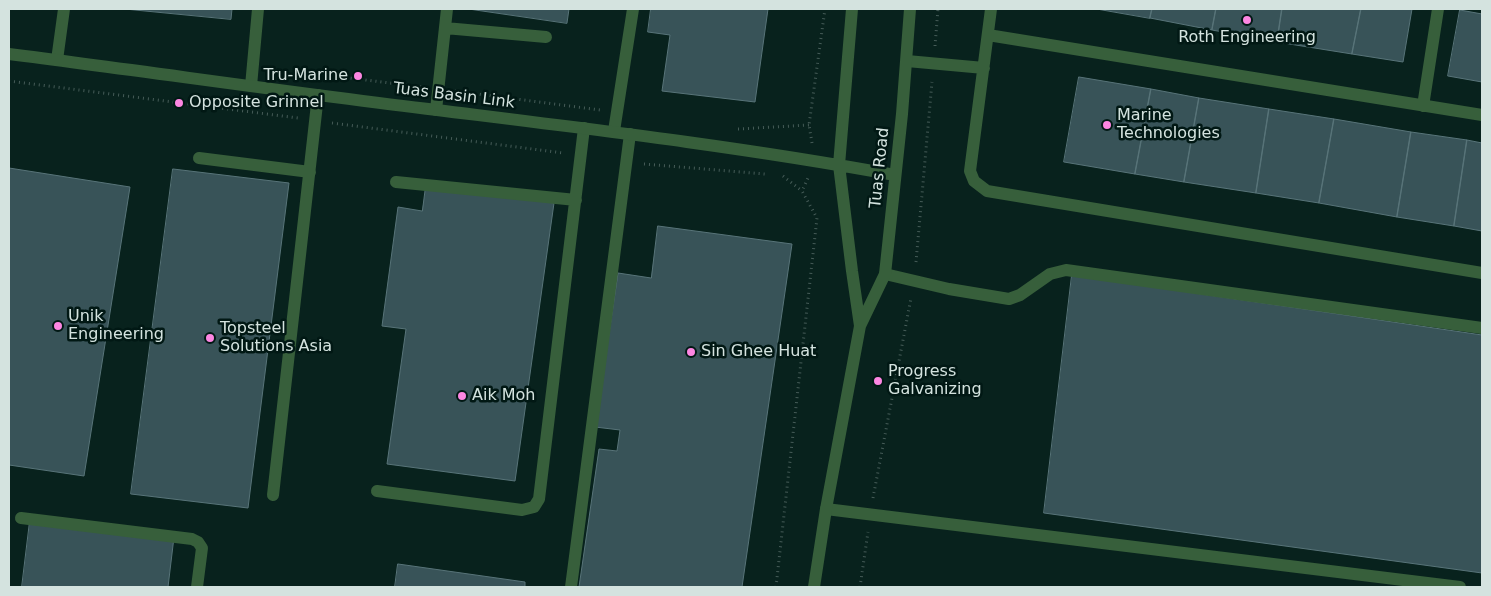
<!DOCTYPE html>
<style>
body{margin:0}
#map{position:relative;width:1491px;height:596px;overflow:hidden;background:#08221d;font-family:"DejaVu Sans",sans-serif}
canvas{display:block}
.frame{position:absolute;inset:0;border:10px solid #d4e3df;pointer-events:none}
</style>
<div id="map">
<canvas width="1491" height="596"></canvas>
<div class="frame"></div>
</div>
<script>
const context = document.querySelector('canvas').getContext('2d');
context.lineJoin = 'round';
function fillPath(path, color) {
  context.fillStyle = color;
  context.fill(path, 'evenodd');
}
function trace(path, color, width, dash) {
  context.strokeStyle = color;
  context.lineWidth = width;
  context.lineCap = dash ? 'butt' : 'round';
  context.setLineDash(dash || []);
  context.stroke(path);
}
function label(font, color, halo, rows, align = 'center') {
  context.font = font + ' "DejaVu Sans",sans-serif';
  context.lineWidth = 5;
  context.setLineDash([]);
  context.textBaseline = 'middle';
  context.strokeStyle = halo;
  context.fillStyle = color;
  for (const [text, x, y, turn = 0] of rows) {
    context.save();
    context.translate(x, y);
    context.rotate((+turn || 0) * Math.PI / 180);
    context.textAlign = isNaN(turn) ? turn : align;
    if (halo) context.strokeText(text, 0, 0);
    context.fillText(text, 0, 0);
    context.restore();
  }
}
const building = new Path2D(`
 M125,9H232L231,19Z
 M469,9H569L567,23Z
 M651,9H768L755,102L662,91L670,35L648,32Z
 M1097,9H1152L1150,18Z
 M1152,9H1216L1212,30L1150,18Z
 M1216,9H1282L1277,42L1212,30Z
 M1282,9H1361L1352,54L1277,42Z
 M1361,9H1412L1403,62L1352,54Z
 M1460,10L1482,14V82L1448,76Z
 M1079,77L1151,89L1135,174L1064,162Z
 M1151,89L1199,98L1184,182L1135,174Z
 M1199,98L1269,109L1256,193L1184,182Z
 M1269,109L1334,119L1319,203L1256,193Z
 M1334,119L1411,132L1397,217L1319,203Z
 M1411,132L1467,140L1454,226L1397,217Z
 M1467,140L1482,143V231L1454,226Z
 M9,168L130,187L84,476L9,465Z
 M173,169L289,183L248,508L131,494Z
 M426,186L554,203L515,481L387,464L406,329L382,326L398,207L422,211Z
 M658,226L792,244L742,587H579L599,449L617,451L620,430L595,427L618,273L651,278Z
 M1072,275L1482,335V573L1044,513Z
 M30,521L174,537L168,587H22Z
 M398,564L525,582V587H395Z`);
fillPath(building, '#385358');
trace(building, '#587479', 1);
trace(new Path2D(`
 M935,46L938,9
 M301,72L422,87
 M9,81L298,118
 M455,91L600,110
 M332,123L563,153
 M738,129L809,125
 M812,143L809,125L825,9
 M644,164L765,174
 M783,176L802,191
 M916,262L932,82
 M873,498L911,298
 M776,587L817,218L802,191L808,178
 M860,587L868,532`), '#465c58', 3, [1, 4]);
trace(new Path2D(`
 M991,9L970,171L974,181L987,191L1482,273
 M445,28L546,37
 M988,35L1482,115
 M57,60L64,9
 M907,61L984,68
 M251,86L258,9
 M1423,106L1438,9
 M436,110L447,9
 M614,131L633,9
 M199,158L310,172
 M396,182L576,200
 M885,274L949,289L1009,299L1020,295L1050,274L1066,270L1482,328
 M377,491L522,510L534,507L539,499L584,128
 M273,495L318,95
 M826,509L1460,587
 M21,518L192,539L198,542L202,548L197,587
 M571,587L630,134`), '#375f3b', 12);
trace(new Path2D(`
 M852,9L839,165L852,271L860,326
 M9,54C151,72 294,93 437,110C590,129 743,147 895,175
 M814,587L826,509L860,326L885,274L902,114L910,9`), '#375f3b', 12);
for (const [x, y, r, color] of [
 [1247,20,5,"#fd86e2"],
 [358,76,5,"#fd86e2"],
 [179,103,5,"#fd86e2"],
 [1107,125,5,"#fd86e2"],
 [58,326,5,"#fd86e2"],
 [210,338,5,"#fd86e2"],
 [691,352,5,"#fd86e2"],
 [878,381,5,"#fd86e2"],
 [462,396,5,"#fd86e2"]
]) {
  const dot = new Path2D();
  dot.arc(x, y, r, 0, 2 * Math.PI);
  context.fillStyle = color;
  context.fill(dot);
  trace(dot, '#011814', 2);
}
label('16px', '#d4e3df', '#011814', [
 ["Roth Engineering",1247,38,"center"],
 ["Tru-Marine",348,76,"right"],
 ["Opposite Grinnel",189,103],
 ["Marine",1117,116],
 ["Technologies",1117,134],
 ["Unik",68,317],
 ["Engineering",68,335],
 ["Topsteel",220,329],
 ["Solutions Asia",220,347],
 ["Sin Ghee Huat",701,352],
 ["Progress",888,372],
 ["Galvanizing",888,390],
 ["Aik Moh",472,396]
], 'left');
label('16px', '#d4e3df', '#011814', [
 ["Tuas Basin Link",454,96,7],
 ["Tuas Road",880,168,-84]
]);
</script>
